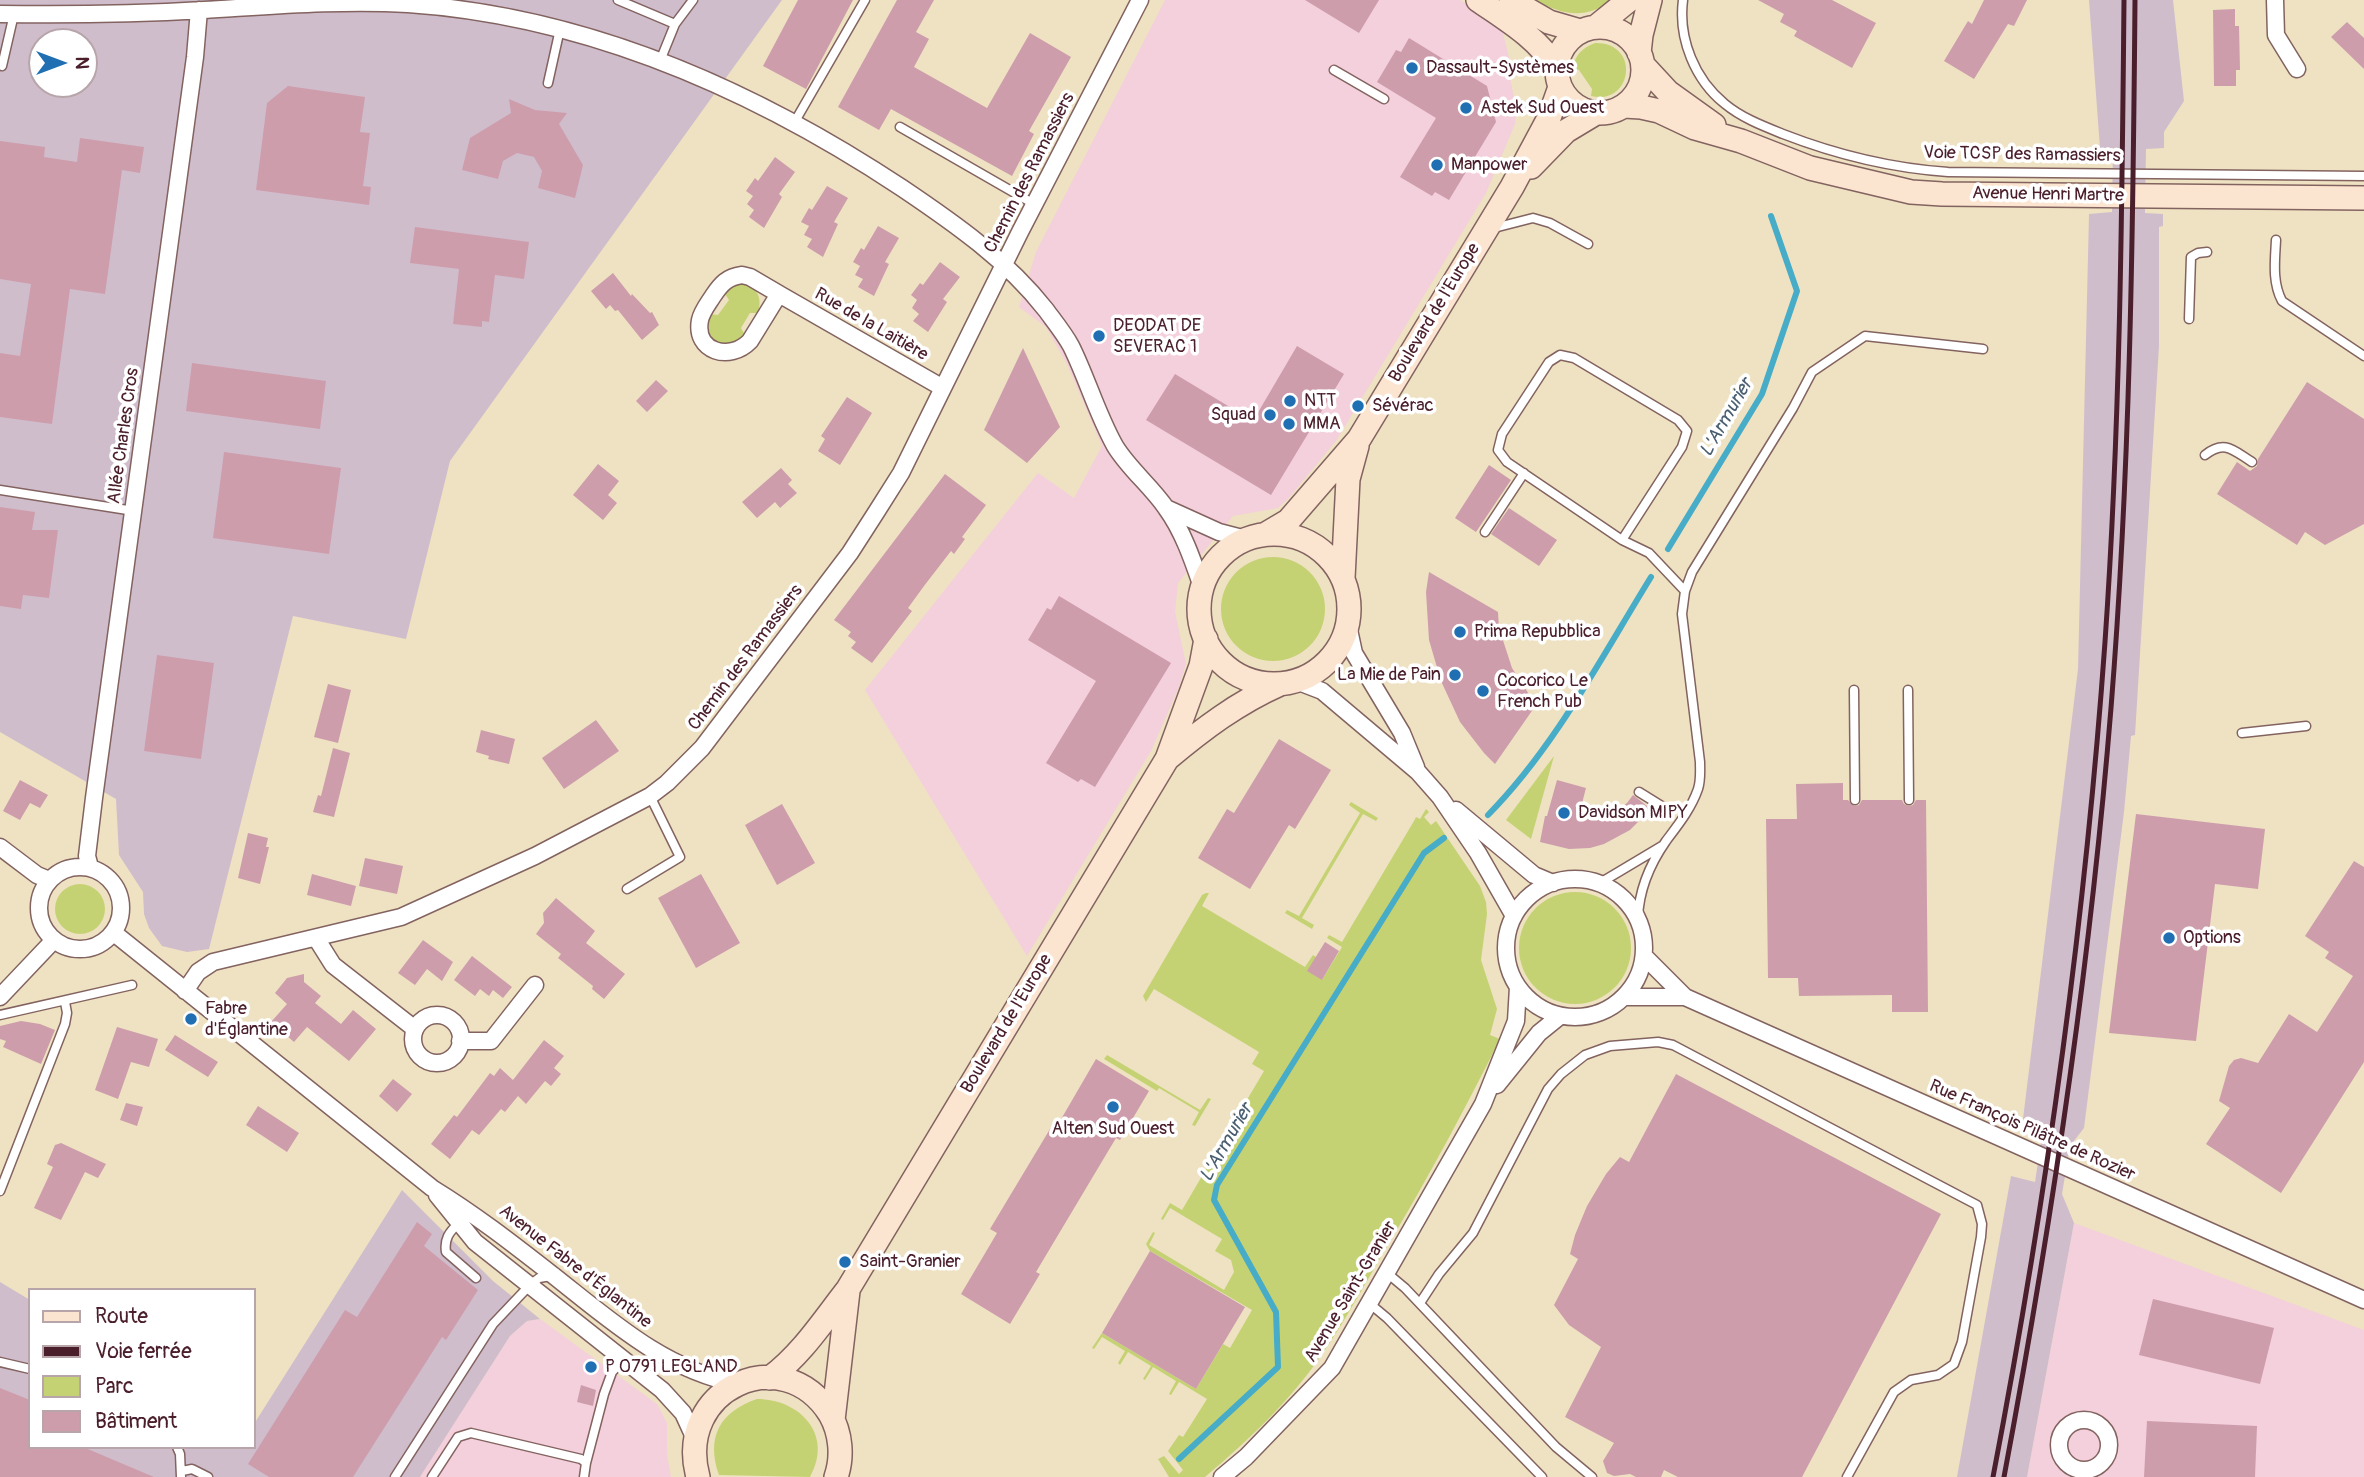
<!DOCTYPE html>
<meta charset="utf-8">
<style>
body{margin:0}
#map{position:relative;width:2364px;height:1477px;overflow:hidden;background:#eee2c2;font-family:Pangolin,sans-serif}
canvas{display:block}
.legend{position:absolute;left:28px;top:1288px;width:228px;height:161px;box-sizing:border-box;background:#fff;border:2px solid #b7a5aa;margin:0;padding:9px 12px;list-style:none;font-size:21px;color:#4a1f2b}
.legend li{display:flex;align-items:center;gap:14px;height:35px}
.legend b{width:35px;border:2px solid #b7a5aa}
.north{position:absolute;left:28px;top:28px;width:70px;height:70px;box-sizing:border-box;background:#fff;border:2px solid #b7a5aa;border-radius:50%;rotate:90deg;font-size:19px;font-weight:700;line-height:28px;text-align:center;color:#4a1f2b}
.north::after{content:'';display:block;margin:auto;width:24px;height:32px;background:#1f6fb2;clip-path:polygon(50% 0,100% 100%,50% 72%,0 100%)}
</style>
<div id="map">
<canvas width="2364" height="1477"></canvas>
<ul class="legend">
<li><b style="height:9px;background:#fce5d0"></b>Route</li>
<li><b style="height:9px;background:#4a1f2b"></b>Voie ferrée</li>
<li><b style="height:19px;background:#c5d273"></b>Parc</li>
<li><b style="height:19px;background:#ce9dac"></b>Bâtiment</li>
</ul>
<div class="north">N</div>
</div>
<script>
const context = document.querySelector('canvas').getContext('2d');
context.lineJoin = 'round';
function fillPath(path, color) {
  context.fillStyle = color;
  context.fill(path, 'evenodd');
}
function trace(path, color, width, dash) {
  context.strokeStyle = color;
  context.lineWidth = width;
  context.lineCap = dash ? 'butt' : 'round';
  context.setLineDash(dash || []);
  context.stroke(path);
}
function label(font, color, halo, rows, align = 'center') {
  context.font = font + ' Pangolin,sans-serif';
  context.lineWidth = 7;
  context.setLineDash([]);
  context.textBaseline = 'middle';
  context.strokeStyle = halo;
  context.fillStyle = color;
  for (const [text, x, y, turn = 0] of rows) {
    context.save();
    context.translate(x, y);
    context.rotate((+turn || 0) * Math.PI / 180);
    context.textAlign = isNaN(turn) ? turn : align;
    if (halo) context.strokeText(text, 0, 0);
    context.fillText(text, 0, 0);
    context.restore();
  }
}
fillPath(new Path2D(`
 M1165,0H1460L1502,29L1510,62V78L1516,107L1515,124L1486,193L1336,441L1288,499L1278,508L1233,516L1178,583L1175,612L1186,664L1179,687L1151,751L1027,956L865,690L1038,473L1074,498L1102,446L1067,364L1046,327L1019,307L1036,252Z
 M2074,1223L2364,1330V1477H2027Z
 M540,1319L657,1404L667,1423V1455L671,1477H420L510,1336L527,1321Z`), '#f4cfdc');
fillPath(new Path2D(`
 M0,0H782L450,461L406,639L293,616L209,949L187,952L162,946L149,928L144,914L143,892L119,855L116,799L0,732ZM42,42H84V84H42Z
 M2089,0H2173L2184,101L2164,132V148L2146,149L2145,213L2163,214V226L2159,227V346L2135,735L2131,736L2124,812L2084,1128L2070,1146L2062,1194L2074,1223L2027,1477H1957L2011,1176L2035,1182L2042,1135L2031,1130L2023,1119L2078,669L2089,214L2112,212L2113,148H2100Z
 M402,1190L493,1281L540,1319L527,1321L510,1336L420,1477H0V1282L30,1300V1447H254V1424Z`), '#d0bdcc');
fillPath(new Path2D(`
 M1535,0H1612C1586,20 1562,15 1535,0Z
 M1595,43C1641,42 1633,106 1591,96L1592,89L1579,70L1573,68C1575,55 1582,48 1595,43Z
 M745,284C759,289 762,299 758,313H750L741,328L745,335C727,356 703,343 709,314L718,315L729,300L725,294C730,286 736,284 745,284Z
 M1221 609a52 52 0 1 1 104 0a52 52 0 1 1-104 0Z
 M1554,756L1531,839L1506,820Z
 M1351,802L1378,818L1376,821L1363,814L1302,918L1314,925L1312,929L1285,913L1287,910L1299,916L1360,813L1349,805Z
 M1426,809L1429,812L1424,817L1431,825L1436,821L1480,886L1486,902L1487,914L1481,960L1497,1009L1490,1035L1500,1039C1465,1109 1428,1178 1388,1245C1367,1280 1348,1316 1325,1350C1292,1399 1250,1439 1205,1477H1169L1158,1459L1164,1456L1179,1474L1183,1470L1168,1451L1179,1435L1183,1437L1207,1399L1179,1382L1171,1395L1169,1394L1176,1381L1153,1367L1145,1380L1143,1379L1151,1366L1128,1352L1120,1365L1118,1363L1125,1351L1102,1337L1094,1349L1092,1348L1102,1333L1196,1389L1223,1344L1230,1348L1252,1310L1150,1251L1146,1244L1153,1232L1155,1233L1149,1245L1224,1290L1234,1272L1231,1260L1215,1251L1222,1239L1170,1208L1163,1220L1161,1219L1170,1203L1182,1210L1264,1071L1252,1064L1259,1052L1154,989L1146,1002L1143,996L1202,895L1206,893H1209L1202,906L1305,967L1313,955L1316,957L1322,980L1342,947L1327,938L1329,935L1342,942L1414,821L1416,817L1420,819Z
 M55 909a25 25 0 1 1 50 0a25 25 0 1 1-50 0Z
 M1519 948a56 56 0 1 1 112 0a56 56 0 1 1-112 0Z
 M1107,1055L1200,1110L1208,1098L1211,1099L1195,1126L1192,1125L1199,1112L1159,1088L1157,1091L1104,1059Z
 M757,1399C800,1399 834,1435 810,1477L719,1475C706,1438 719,1412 757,1399Z`), '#c5d273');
trace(new Path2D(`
 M1668,549L1762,394L1797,291L1771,216
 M1488,815C1555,747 1601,658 1651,577
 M1179,1459L1278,1367L1276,1312L1214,1200L1217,1185L1424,853L1444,838`), '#47acc7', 6);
fillPath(new Path2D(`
 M798,0H853L806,89L763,66Z
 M897,0H934L916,32L929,39L914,67L987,108L1030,33L1071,57L1029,131L1034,134L1012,176L891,109L879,130L838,107Z
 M1305,0H1379L1359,33Z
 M1758,0H1832L1876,23L1852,68L1794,36L1797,31L1780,22L1784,14Z
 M1984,0H2027L2014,26L2008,24L1974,79L1944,61L1968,21L1972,24Z
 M2235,9V26H2239L2240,70H2236V86H2214L2213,10Z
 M2347,22L2364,38V69L2331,37Z
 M1409,38L1487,86L1496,122L1449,200L1435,192L1432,196L1400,177L1436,118L1377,82L1396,50L1401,52Z
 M288,86L365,97L360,132L370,133L363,186L371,187L369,205L256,190L267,103Z
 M509,99L535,110L567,113L559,124L583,165L575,198L538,188L542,171L534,157L517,153L503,161L498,179L462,170L470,138L511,113Z
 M80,138L144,147L140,173L122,170L105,294L70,289L52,424L0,417V353L20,356L31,284L0,279V141L45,147L44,157L77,162Z
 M775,157L795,172L779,194L782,197L764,228L749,217L754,210L747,204L753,196L746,191L755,178L758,181Z
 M827,186L848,198L834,222L838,224L823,257L807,247L812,239L804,235L809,226L801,222L809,208L812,210Z
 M878,226L899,238L885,262L889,264L874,296L858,287L863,279L855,275L860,266L853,262L861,248L864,250Z
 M415,227L529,242L524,279L495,275L489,322L482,321V327L453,324L459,269L410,263Z
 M940,262L960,277L943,299L947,302L928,332L913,321L919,314L912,308L917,300L911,295L920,283L923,285Z
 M613,273L631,296L632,294L650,313L652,312L659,325L642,340L618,310L615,311L610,305L606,309L591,291Z
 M1297,346L1344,374L1271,495L1146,420L1175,374L1253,421Z
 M1023,348L1060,427L1027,463L984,430Z
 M192,363L326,381L320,429L186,411Z
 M656,380L668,391L647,412L636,401Z
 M2307,382L2364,419V524L2325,545L2305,532L2297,545L2217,494L2237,462L2250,471L2257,466L2258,459Z
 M847,397L872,413L840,465L818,451L825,439L821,436Z
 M224,452L341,468L329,554L213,538Z
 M598,464L619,481L608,495L617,503L603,520L573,495Z
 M1489,465L1511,480L1476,532L1455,518Z
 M781,468L792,480L788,484L797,493L780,508L775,502L757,518L742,502Z
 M945,474L986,505L962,537L965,539L954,554L951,551L924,586L908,608L912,611L872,663L851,648L856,642L848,636L851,632L834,620Z
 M0,507L35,512L32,530H58L49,598L23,595L21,609L0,606Z
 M1509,508L1557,540L1539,566L1491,534Z
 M1429,572L1498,612L1499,628L1512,668L1536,705L1495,764L1484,753L1460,722L1441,681L1429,640L1426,592Z
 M1059,596L1171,663L1095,787L1081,779L1078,782L1046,763L1096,681L1028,640L1047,608L1051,610Z
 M157,655L214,663L201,759L144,751Z
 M328,684L351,690L338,743L314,737Z
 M596,720L619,751L564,789L542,758Z
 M481,730L515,739L509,764L488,759L489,756L476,752Z
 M1279,739L1331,770L1295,829L1289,825L1250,889L1198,858L1227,809L1234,813Z
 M333,748L350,753L334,817L313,812L318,795L321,796Z
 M20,780L48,795L40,808L30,803L20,820L3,811Z
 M1557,780L1586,788L1579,815L1598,819L1608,816L1627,803L1633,795L1651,809L1630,830L1604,844L1590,848L1569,849L1540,842L1545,816H1547Z
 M1843,783V800H1848L1854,806L1859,805L1862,800H1902L1904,804L1908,806L1913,805L1916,800H1926L1928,1012H1892V995L1799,996L1798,978H1768L1766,819H1797L1796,784Z
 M782,804L815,863L777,885L745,825Z
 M2136,814L2265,829L2258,889L2215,884L2196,1041L2109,1033Z
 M248,833L268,838L266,847H269L260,884L238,878Z
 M365,858L403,866L397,894L359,886Z
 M2354,861L2364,867V1062L2281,1193L2206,1144L2230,1108L2219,1101L2229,1066L2234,1060L2241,1058L2258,1063L2289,1014L2317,1032L2353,976L2325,958L2329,952L2305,936Z
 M312,874L356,886L351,906L307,895Z
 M701,874L740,943L696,968L658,898Z
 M556,898L595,931L586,943L625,974L604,999L592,989L593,986L558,958L561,954L536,934L544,923L543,913Z
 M423,940L453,962L442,981L427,969L415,985L398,973Z
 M1325,942L1339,951L1322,980L1307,971Z
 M472,956L512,987L503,998L493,990L489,996L480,989L475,996L454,980Z
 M304,974V982L321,996L315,1003L341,1024L353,1010L376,1029L349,1061L307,1027L294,1042L271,1022L287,1004L275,993L287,978Z
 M21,1021L40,1024L55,1030L41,1064L3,1047L6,1041L0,1039V1026Z
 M117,1027L158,1039L149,1067L131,1062L118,1099L95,1090Z
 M175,1035L218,1062L208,1077L165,1050Z
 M544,1040L564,1056L554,1068L561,1074L551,1086L545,1081L526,1104L518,1096L505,1112L501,1109L479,1135L472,1130L450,1159L431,1144L454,1115L457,1117L490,1073L494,1076L500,1068L513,1080Z
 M1096,1059L1149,1091L1120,1140L1116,1138L1036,1272L1040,1274L1010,1324L961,1294L997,1233L990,1229L1056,1119L1060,1121Z
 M1676,1074L1941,1214L1802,1477H1678L1664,1470L1661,1477H1636L1630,1474L1614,1476L1607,1473L1603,1461L1614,1443L1565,1417L1601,1347L1569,1325L1554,1305L1578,1259L1570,1254L1575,1235L1587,1206L1606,1174L1620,1157L1629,1162Z
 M393,1079L412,1094L397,1112L379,1096Z
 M126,1103L143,1107L137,1126L120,1120Z
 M258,1106L299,1133L287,1152L246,1125Z
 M61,1143L106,1164L98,1178L85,1172L61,1220L34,1208L53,1167L47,1164L55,1145Z
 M417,1222L432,1234L424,1246L478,1290L446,1340L442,1337L353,1477H269L248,1464L345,1310L357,1317Z
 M1150,1251L1245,1307L1196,1389L1102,1333Z
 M2153,1299L2274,1328L2260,1384L2139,1355Z
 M581,1385L596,1390L593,1406L577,1402Z
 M0,1388L30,1400V1447H83L154,1477H0Z
 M2147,1421L2257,1426L2255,1477H2144Z`), '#ce9dac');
const lane = new Path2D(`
 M618,0L675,24
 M1683,0C1678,39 1695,80 1725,104C1742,118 1763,126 1783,134C1837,155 1890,168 1948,172L2364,176
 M660,61L675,24L693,0
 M0,65L2,66L14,14
 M1334,70L1384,99
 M548,83L560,29
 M794,123L865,0
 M900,127L1034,204
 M1494,228L1533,218L1550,223L1588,244
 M2276,240C2275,261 2272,282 2282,301L2364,356
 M2189,319L2191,257L2198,253L2207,252
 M1560,355L1574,358L1678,420L1687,431L1682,447L1622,540L1507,462L1498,450L1502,434L1549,362Z
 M2205,455C2225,439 2234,451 2252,462
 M0,490L134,511
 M1485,532L1524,473
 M1622,540L1649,553L1685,591
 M1854,690L1855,800
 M1908,690L1909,800
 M2242,733L2306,726
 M1639,792L1668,810
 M1600,883L1662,846
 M627,889L680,857L650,796
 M1638,918C1639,890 1650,864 1666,841C1678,825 1691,809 1698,789C1701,780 1700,771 1700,762L1682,614L1685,591L1692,572L1793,408L1812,372L1865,336L1983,349
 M0,1015L132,985
 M0,1191L65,1024L67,1013L65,1002
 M459,1223C449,1232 444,1239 446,1252L476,1278
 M1387,1273L1405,1288L1556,1447L1592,1477
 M1369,1303L1387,1318L1542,1477
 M1420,1303L1439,1274L1473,1233L1536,1112L1548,1089L1561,1074L1585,1055L1610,1046L1658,1042L1673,1045L1977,1205L1982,1224L1981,1237L1962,1342L1954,1364L1938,1375L1911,1380L1894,1392L1847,1477
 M0,1362L30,1369
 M177,1447L180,1454L181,1477
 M586,1463L604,1394L612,1372L623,1360
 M182,1471L192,1469L208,1477
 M395,1477L493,1324L530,1285L539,1278L551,1276
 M432,1477L458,1437L471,1433L581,1459L586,1463L584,1477`);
const street = new Path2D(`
 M2275,0L2276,35L2297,69
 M0,14C68,15 136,14 204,10C272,6 340,0 408,4C587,16 754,90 902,188C954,223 1007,260 1046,310C1054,321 1064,333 1071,346C1087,378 1097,414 1115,446C1129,469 1151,486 1166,508C1183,531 1193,561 1202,587
 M742,275L750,277L779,294L750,341C730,362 694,352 700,320C702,311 708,304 713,296C721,284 727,277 742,275Z
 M779,294L943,388
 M1166,508L1219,532L1246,539
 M1348,625L1354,653L1402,733L1416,767
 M1296,681L1322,691L1418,772L1440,797L1478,853L1514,916
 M1456,810L1534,875L1553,883
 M0,847L37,875L49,880
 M39 908a41 41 0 1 1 82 0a41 41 0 1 1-82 0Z
 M90,867L87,856L94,798L195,57L199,10
 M1506 948a69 69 0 1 1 138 0a69 69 0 1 1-138 0Z
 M114,933L432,1188C476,1215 513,1244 554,1276C611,1321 665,1370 738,1384
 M316,938L333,965L415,1029
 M1644,956L1685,997L2364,1300
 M185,991L198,972L213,962L401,917L535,856L650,796L667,783L702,748L850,553L877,511L901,473L1020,232L1140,0
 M0,997L54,940
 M1625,997H1685
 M413 1039a24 24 0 1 1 48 0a24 24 0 1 1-48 0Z
 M460,1041H491L535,985
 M1497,1085L1539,1033L1560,1016
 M437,1195L475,1242L662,1390L683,1413L694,1437
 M2059 1445a25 25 0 1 1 50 0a25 25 0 1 1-50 0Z
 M1222,1477L1246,1457L1332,1368L1483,1104L1516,1021L1518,987`);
const secondary = new Path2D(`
 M1478,0C1507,20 1538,38 1556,68
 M1511,0L1549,22L1580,31
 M1597,26L1629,0
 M1557 70a43 43 0 1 1 86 0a43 43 0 1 1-86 0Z
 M1639,53L1641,35L1650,0
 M1643,65L1668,92L1714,125
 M1624,106L1641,107L1659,111L1695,128L1741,141L1810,168L1911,192L1942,194L2364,198
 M1531,167L1566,131L1596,113
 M1266,534L1288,521L1359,439L1512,187L1549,118L1560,87
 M1199 609a75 75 0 1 1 150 0a75 75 0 1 1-150 0Z
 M1343,578L1348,479L1357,446
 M1167,759C1203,729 1237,703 1280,684
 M770,1378C802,1354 823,1321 848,1289L1167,759L1201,666L1206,639
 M833,1420L848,1291
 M698,1477C674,1389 783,1339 830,1414C841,1433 843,1457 836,1477`);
trace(lane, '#836360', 11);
trace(street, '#836360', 19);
trace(secondary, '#836360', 26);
trace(lane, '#fff', 8);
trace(street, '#fff', 16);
trace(secondary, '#fce5d0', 23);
trace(new Path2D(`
 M1993,1477C2046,1201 2085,922 2105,642C2120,428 2122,214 2124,0
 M2004,1477C2052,1222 2090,967 2111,708C2130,473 2133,237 2135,0`), '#4a1f2b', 5);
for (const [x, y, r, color] of [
 [1412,68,7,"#1f6fb2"],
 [1466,108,7,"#1f6fb2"],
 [1437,165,7,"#1f6fb2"],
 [1099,336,7,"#1f6fb2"],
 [1290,401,7,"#1f6fb2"],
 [1358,406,7,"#1f6fb2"],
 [1270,415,7,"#1f6fb2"],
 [1289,424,7,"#1f6fb2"],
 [1460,632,7,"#1f6fb2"],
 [1455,675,7,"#1f6fb2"],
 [1483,691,7,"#1f6fb2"],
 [1564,813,7,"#1f6fb2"],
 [2169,938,7,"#1f6fb2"],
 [191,1019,7,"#1f6fb2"],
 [1113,1107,7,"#1f6fb2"],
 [845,1262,7,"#1f6fb2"],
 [591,1367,7,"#1f6fb2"]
]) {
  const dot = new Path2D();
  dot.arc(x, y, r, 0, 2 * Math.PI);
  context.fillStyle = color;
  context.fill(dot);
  trace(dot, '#fff', 2.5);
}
label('18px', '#4a1f2b', '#fff', [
 ["Dassault-Systèmes",1426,68],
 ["Astek Sud Ouest",1480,108],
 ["Manpower",1451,165],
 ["DEODAT DE",1113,326],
 ["SEVERAC 1",1113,347],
 ["NTT",1304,401],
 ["Sévérac",1372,406],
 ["Squad",1256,415,"right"],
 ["MMA",1303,424],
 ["Prima Repubblica",1474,632],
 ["La Mie de Pain",1441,675,"right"],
 ["Cocorico Le",1497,681],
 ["French Pub",1497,702],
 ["Davidson MIPY",1578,813],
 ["Options",2183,938],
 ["Fabre",205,1009],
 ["d'Églantine",205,1030],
 ["Alten Sud Ouest",1113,1129,"center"],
 ["Saint-Granier",859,1262],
 ["P 0791 LEGLAND",605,1367]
], 'left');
label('18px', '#4a1f2b', '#fff', [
 ["Voie TCSP des Ramassiers",2022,155,1],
 ["Chemin des Ramassiers",1030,173,-63],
 ["Avenue Henri Martre",2048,195,1],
 ["Boulevard de l'Europe",1435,313,-59],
 ["Rue de la Laitière",871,325,30],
 ["Allée Charles Cros",124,436,-82],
 ["Chemin des Ramassiers",746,658,-53],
 ["Boulevard de l'Europe",1007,1024,-59],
 ["Rue François Pilâtre de Rozier",2032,1131,24],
 ["Avenue Fabre d'Églantine",575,1267,38],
 ["Avenue Saint-Granier",1351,1292,-59]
]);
label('italic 19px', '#495e71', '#fff', [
 ["L'Armurier",1727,418,-60],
 ["L'Armurier",1227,1143,-60]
]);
</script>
